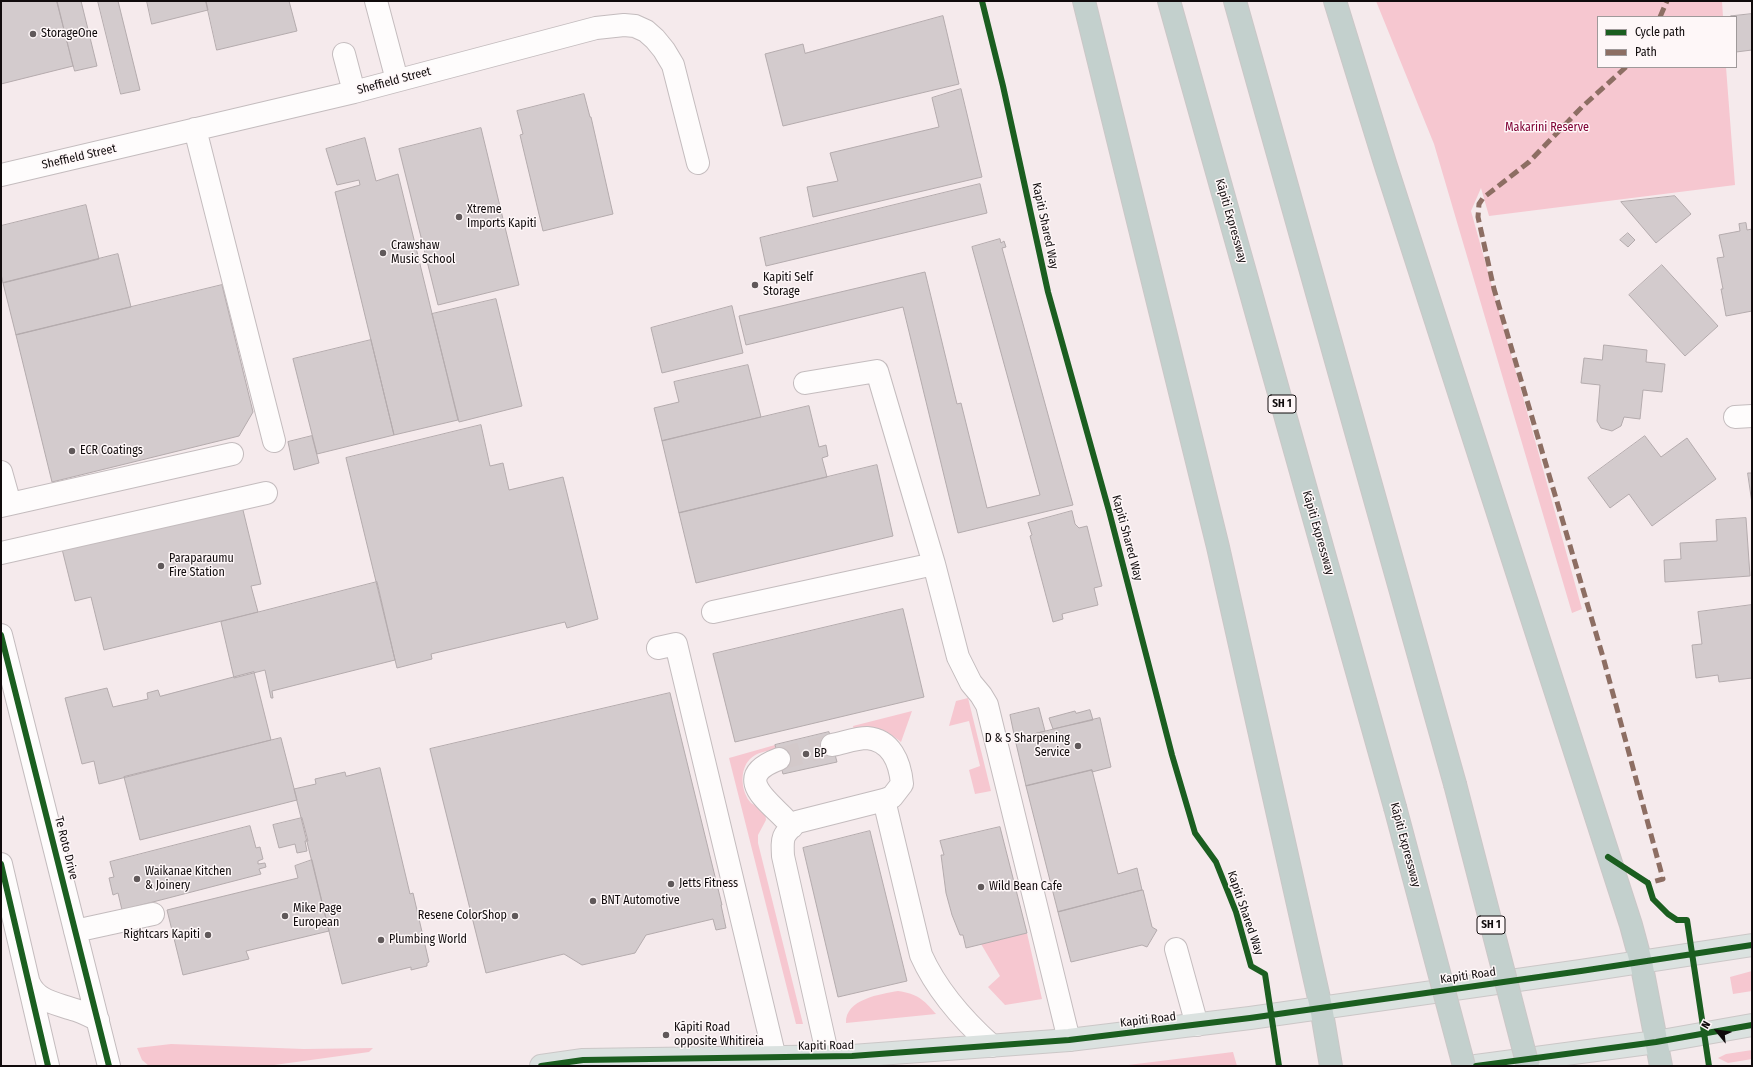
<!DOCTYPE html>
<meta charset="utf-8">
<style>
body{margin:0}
#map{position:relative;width:1753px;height:1067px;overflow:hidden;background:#f5eaec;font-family:"Fira Sans Condensed",sans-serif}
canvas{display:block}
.frame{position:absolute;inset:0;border:2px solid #100b0c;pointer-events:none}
.legend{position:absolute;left:1597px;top:16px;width:140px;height:52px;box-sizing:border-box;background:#fef7f8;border:1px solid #9f999a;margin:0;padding:5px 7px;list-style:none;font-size:12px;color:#100b0c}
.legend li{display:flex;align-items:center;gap:8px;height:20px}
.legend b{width:20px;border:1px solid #9f999a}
.north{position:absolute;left:1697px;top:1011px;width:40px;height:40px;-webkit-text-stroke:3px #fef7f8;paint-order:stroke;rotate:299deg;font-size:11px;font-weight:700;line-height:16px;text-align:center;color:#100b0c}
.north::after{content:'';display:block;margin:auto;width:14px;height:18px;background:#100b0c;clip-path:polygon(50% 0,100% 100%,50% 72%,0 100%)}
</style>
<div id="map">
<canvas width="1753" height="1067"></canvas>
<div class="frame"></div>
<ul class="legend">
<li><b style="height:5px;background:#1b5e20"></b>Cycle path</li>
<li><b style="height:5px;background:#8d6e63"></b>Path</li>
</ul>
<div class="north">N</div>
</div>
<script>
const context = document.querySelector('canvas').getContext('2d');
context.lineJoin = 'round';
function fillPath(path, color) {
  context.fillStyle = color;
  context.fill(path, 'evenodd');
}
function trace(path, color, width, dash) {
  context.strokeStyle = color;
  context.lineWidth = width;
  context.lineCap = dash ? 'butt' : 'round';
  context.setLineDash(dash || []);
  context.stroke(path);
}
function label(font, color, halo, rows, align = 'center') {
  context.font = font + ' "Fira Sans Condensed",sans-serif';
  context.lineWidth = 3;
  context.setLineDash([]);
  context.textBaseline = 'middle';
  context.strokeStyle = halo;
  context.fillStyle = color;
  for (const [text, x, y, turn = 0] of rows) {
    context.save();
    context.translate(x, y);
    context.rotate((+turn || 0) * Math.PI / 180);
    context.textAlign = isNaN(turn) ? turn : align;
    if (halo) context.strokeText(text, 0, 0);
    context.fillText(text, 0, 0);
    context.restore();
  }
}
fillPath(new Path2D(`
 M1376,1H1722L1723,17H1598V67H1726L1735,185L1489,216L1481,188L1471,211L1582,609L1572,613L1434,144Z
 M968,698L991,791L975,794L969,770L980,766L969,721L949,726L956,701Z
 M912,711L901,742C883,728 876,727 854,730L853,726Z
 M775,745L776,749C767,751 757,752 750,759C739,770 741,792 751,803C755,806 760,808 765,811L766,820L758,835V843L803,1024H796L729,758Z
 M1027,933L1042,999L1005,1005L988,987L1000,976L981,944Z
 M1752,971V991L1733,994L1730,977Z
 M898,991C918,994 923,999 936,1014L846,1023C845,999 881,994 898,991Z
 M171,1044L304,1049L373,1048L369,1052L267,1066H149L142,1060L137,1048Z
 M1752,1050V1059L1728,1063L1718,1058L1726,1054Z
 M1233,1052L1237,1066H1120Z`), '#f6c7d0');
const building = new Path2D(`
 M1,1H57L73,66L1,84Z
 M57,1H81L97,66L75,71Z
 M98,1H118L140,90L121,94Z
 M147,1H206L208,10L152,24Z
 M206,1H289L297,31L217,50Z
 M1752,14V50L1736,52V17L1731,16Z
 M943,16L959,84L783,126L765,54L803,44L805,53Z
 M961,89L982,177L813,217L807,187L838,181L830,153L939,127L932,98Z
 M584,94L590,117H591L613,214L543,231L520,135L523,134L517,111Z
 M481,128L519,285L438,305L399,149Z
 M365,138L376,181L398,174L458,420L394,435L335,192L360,185L359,180L337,185L326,149Z
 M980,184L987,213L766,266L760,238Z
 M1675,196L1691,214L1656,243L1621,202Z
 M86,205L99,259L3,283L1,274V226Z
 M1746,223L1747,230L1752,229V311L1726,316L1721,289H1723L1717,258L1724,257L1719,235L1740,231L1739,224Z
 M1628,233L1635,240L1628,247L1620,240Z
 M1000,239L1001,243L1004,241L1006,247L1002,248L1073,505L958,533L903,307L746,345L739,316L925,272L957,404L961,403L987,508L1040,495L972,247Z
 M118,254L131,307L16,335L3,283Z
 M1662,265L1718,326L1685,356L1629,295Z
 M222,285L253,412L239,436L52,482L16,335Z
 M496,299L522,406L459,422L432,314Z
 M732,306L743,353L662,373L651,328Z
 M371,340L394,435L317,454L293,359Z
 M1604,345L1647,350L1646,362L1665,364L1662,392L1643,390L1640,419L1624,417L1621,426L1612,431L1601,428L1597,421L1600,385L1581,383L1584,358L1602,360Z
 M748,365L761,417L662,441L654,408L679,402L674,382Z
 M809,406L819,447L826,445L828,456L822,458L827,477L679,513L662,441Z
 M481,425L490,466L503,463L509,490L563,477L598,619L567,628L565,622L431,654L432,659L397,668L346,458Z
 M312,436L319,463L294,470L288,442Z
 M1645,436L1661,457L1687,438L1716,479L1652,526L1629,494L1610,508L1588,478Z
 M877,465L893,536L696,583L679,513Z
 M1748,473H1752V503Z
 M242,506L261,584L251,586L258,612L104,650L91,597L75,601L62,549Z
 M1072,511L1075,524L1079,528L1087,526L1102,586L1094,588L1098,605L1062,614L1063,619L1053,622L1030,536L1032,535L1028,523Z
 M1746,518L1750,576L1665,582L1664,560L1681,559L1680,543L1717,541L1716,520Z
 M377,582L395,660L272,691L273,698H271L265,670L234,678L221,622Z
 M1752,605V678L1719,682L1718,675L1696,678L1692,645L1702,644L1698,612Z
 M903,609L924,697L735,742L713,654Z
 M254,672L271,740L99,784L94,761L82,764L65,698L107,688L113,707L148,699L147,693L158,690L160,696Z
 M670,693L722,905H721L726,928L716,930L713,919L646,935L635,953L582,965L564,954L486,973L430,749Z
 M1039,708L1045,731L1015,739L1010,715Z
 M1090,710L1093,720L1053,729L1049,718L1075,711L1076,713Z
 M1100,718L1111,767L1092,772V770L1026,786L1015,739Z
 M829,732L837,762L783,774L775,745Z
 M281,738L297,800L140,840L124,777Z
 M380,768L410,894L413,893L429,962L427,963V966L411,970V967L342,984L294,789L316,784L315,779L345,772L346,776Z
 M1092,770L1118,874L1137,868L1142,890L1058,912L1026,786Z
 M302,818L308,841H305L307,851L297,853L295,844L279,848L273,825Z
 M250,826L256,848L260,847L263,859L258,861V864L265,863L266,867L259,869L261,874L122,910L118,893L113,895L109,878L114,877L110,862Z
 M1000,827L1027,933L966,948L963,935H960L952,915L946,893L941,855H944L940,841Z
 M870,831L907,981L838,997L803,848Z
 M312,860L329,931L246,951L249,959L183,975L167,910L298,878L295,866Z
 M1142,890H1143L1152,927L1157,930L1147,947L1142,945L1071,962L1058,912Z`);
fillPath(building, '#d3cbcd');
trace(building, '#b4abad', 1);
trace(new Path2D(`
 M779,759L832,745`), '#d3c9ca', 22, [22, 11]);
const minor = new Path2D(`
 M376,1L397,80
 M344,54L354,92
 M195,129L274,441
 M1,175L354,92L596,28L624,25L635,26L646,31L655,39L664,50L673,65L698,163
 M805,383L877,371L934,564L958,657L971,683L981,695L987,705L1069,1040
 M1735,417L1752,416
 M1,472L10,504
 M1,506L232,454
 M1,553L266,493
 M713,612L934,564
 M1,635L109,1066
 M658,648L676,644L775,1058
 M779,759C726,779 776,805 792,827
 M884,800L921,955C937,991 963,1020 992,1046
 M1,864L48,1066
 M75,931L153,914
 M1176,949L1197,1025
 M29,983C37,1001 55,1003 72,1009C81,1011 90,1016 98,1020
 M828,1057L783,856C782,837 782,835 797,822L884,800L892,797L902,784C900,762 891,740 867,738C856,738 843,743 832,745`);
const major = new Path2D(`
 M541,1066L583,1060L852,1056L1069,1040L1250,1018L1581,971L1752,945
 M1476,1066L1656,1042L1752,1025`);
const highway = new Path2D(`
 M1084,1L1218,547L1321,1007L1331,1066
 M1169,1L1395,807
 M1235,1L1455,784
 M1335,1L1385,163L1631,925L1641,962L1661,1066`);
trace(minor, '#c4bcbe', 24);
trace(major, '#cbc7c7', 24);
trace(highway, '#cbc7c7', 24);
trace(minor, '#fefcfc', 22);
trace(major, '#dbe2e0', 22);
trace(highway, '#c3d0cd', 22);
const highwayBridge = new Path2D(`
 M1455,784L1528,1066
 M1395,807L1464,1066`);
trace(highwayBridge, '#cbc7c7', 24, []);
trace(highwayBridge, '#c3d0cd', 22);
trace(new Path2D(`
 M1660,17L1667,1
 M1626,67L1582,107L1529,162L1483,198L1479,204L1478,217L1494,289L1603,657L1663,879L1648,883`), '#8d6e63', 5, [10, 5]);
trace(new Path2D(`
 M982,1L1003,86L1048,292L1109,511L1172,755L1195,833L1216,862L1236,912L1251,966L1265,974L1279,1066
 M1,635L109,1066
 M1608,857L1648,883L1653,899L1668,914L1677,920H1687L1709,1066
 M1,864L48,1066
 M541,1066L583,1060L852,1056L1069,1040L1250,1018L1581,971L1752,945
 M1476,1066L1656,1042L1752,1025`), '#1b5e20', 6);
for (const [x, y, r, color] of [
 [33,34,4,"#60595a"],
 [459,217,4,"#60595a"],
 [383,253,4,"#60595a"],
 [755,285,4,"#60595a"],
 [72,451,4,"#60595a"],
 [161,566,4,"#60595a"],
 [1078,746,4,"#60595a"],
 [806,754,4,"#60595a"],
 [137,879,4,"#60595a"],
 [671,884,4,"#60595a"],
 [981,887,4,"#60595a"],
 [593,901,4,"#60595a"],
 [285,916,4,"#60595a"],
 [515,916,4,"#60595a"],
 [208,935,4,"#60595a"],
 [381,940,4,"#60595a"],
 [666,1035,4,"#60595a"]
]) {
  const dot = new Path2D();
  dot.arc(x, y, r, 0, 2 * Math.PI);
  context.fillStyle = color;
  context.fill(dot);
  trace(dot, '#fef7f8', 1.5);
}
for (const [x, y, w] of [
 [1282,404,28],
 [1491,925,28]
]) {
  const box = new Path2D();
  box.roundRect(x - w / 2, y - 9, w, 18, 3);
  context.fillStyle = '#fef7f8';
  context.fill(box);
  trace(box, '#100b0c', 1);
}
label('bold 11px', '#100b0c', null, [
 ["SH 1",1282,404],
 ["SH 1",1491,925]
]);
label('12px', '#100b0c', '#fef7f8', [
 ["StorageOne",41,34],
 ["Xtreme",467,210],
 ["Imports Kapiti",467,224],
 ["Crawshaw",391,246],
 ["Music School",391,260],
 ["Kapiti Self",763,278],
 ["Storage",763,292],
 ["ECR Coatings",80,451],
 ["Paraparaumu",169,559],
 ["Fire Station",169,573],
 ["D & S Sharpening",1070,739,"right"],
 ["Service",1070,753,"right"],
 ["BP",814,754],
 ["Waikanae Kitchen",145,872],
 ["& Joinery",145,886],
 ["Jetts Fitness",679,884],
 ["Wild Bean Cafe",989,887],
 ["BNT Automotive",601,901],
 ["Mike Page",293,909],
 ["European",293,923],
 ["Resene ColorShop",507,916,"right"],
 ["Rightcars Kapiti",200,935,"right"],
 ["Plumbing World",389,940],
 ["Kāpiti Road",674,1028],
 ["opposite Whitireia",674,1042]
], 'left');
label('12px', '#100b0c', '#fef7f8', [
 ["Sheffield Street",394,81,-15],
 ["Sheffield Street",79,157,-13],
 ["Kāpiti Expressway",1231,221,74],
 ["Kapiti Shared Way",1045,226,78],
 ["Kāpiti Expressway",1318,533,74],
 ["Kapiti Shared Way",1127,538,75],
 ["Kāpiti Expressway",1405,845,75],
 ["Te Roto Drive",66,848,76],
 ["Kapiti Shared Way",1245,913,71],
 ["Kapiti Road",1468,976,-8],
 ["Kapiti Road",1148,1020,-7],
 ["Kapiti Road",826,1046,-1]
]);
label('12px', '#800336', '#fef7f8', [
 ["Makarini Reserve",1547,128]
]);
</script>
